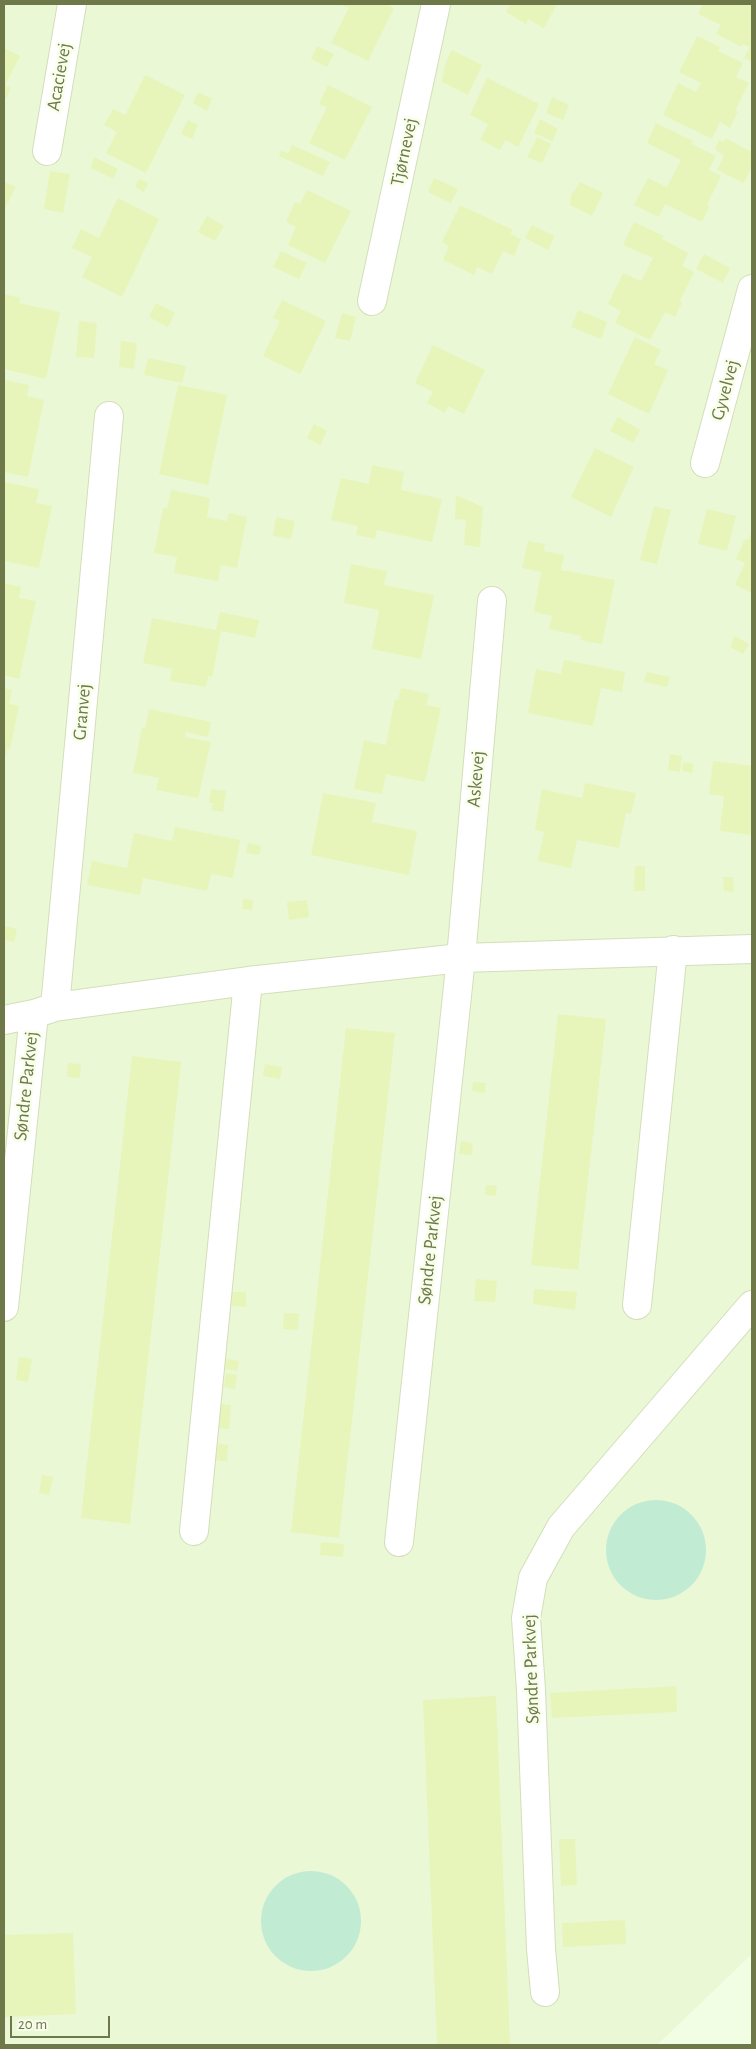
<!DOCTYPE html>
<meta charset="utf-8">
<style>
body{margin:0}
#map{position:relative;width:756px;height:2049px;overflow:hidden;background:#f2fee4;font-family:"Alegreya Sans",sans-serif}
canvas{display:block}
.frame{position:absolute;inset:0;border:5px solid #6f7848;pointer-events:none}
.scale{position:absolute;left:10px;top:2016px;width:100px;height:22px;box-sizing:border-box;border:2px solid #6f7848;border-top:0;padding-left:6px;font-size:15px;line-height:18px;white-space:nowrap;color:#6f7848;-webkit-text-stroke:4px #f7ffeb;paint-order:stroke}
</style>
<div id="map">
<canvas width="756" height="2049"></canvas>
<div class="frame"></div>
<div class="scale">20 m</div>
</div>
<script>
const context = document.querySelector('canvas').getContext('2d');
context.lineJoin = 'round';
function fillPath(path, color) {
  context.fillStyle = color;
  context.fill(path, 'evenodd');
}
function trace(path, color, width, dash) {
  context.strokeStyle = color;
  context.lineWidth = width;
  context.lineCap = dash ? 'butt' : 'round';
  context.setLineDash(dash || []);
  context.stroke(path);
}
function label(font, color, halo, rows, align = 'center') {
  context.font = font + ' "Alegreya Sans",sans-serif';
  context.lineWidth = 5;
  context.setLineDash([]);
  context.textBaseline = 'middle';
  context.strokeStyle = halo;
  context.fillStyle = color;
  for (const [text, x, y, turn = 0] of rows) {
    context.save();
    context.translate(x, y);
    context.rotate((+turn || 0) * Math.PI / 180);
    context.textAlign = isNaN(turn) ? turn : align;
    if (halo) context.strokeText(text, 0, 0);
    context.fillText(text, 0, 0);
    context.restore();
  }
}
fillPath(new Path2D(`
 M4,4H752V1954L657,2045H4Z`), '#eaf8d5');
fillPath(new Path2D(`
 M606 1550a50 50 0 1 1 100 0a50 50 0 1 1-100 0Z
 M261 1921a50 50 0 1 1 100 0a50 50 0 1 1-100 0Z`), '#c1ecd3');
fillPath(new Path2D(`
 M340,4H386L394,8L368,61L331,43L349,8Z
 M511,4H557L544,28L528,19L526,24L506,12Z
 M703,4H752V62L744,58L750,47L743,44L742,47L716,34L721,25L698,14Z
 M697,36L720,47L718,51L743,63L736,77L749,83L735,111L738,112L730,128L720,122L712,139L663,115L678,83L696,92L701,83L679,72Z
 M317,46L334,54L327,67L311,59Z
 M4,48L20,56L5,85L11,88L6,99L4,98Z
 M452,50L482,65L468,95L442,82L445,65Z
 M145,75L185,95L146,173L106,153L117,132L104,125L113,109L125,115Z
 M487,78L539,104L518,147L505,140L500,150L480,140L488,124L470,115Z
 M328,85L372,107L345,160L309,143L327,107L319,104Z
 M198,92L212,99L207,111L193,103Z
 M552,97L569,105L563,120L546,113Z
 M540,119L558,129L552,141L534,133Z
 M188,120L198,125L192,139L181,134Z
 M656,123L693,141L691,144L716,156L709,170L721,176L707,205L710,206L702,222L665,204L659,217L634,205L648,178L667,187L681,160L647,143Z
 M537,137L551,144L542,163L527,157Z
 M725,138L752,152V166L744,183L717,170L724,156L715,149L719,140L724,142Z
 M292,145L330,162L323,176L279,156L281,151L288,153Z
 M94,157L118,169L113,179L91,168Z
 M50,171L70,174L63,213L44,209Z
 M434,178L458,189L451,203L428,192Z
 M139,179L148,183L144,192L135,187Z
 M4,182L16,187L4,211Z
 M580,182L603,193L592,216L570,205L572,191L574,192Z
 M307,190L351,211L325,263L288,245L296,227L286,222L295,202L300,204Z
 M118,198L159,219L122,297L82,277L92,257L72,248L81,229L99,238Z
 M460,205L513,230L510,234L521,239L514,256L503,251L492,274L477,267L474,275L443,260L449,246L442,242Z
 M207,216L224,226L215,241L198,232Z
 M634,222L664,236L662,239L688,253L682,266L694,272L680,301L682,303L675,317L665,312L650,340L615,323L621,311L608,304L623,273L641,281L653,258L623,245Z
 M532,225L555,236L548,250L525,238Z
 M281,251L307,263L299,279L273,267Z
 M704,254L730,268L723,283L696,269Z
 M4,294L20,298L19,303L60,312L46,379L4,369Z
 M282,300L326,321L300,374L263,356L280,321L273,318Z
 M156,303L175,313L168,327L149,317Z
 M578,310L607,322L601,339L571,327Z
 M342,313L356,317L350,341L335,338Z
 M79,321L97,323L94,358L76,357Z
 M635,337L661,350L654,364L668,370L649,414L608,394Z
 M121,341L137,343L134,369L119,367Z
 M433,345L485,370L464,414L448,406L445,413L427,403L433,392L415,383Z
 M148,358L186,366L182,383L144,375Z
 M4,380L29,385L27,396L44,400L28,477L4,472Z
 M178,385L227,395L208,485L159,474Z
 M618,417L640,430L633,443L610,431Z
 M314,424L327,431L320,445L307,438Z
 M595,448L634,467L611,517L571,497Z
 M372,465L404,472L401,490L442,499L432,542L377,530L375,539L356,535L358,526L331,520L341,478L369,484Z
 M4,482L39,489L36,503L52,506L39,568L4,561V511L6,501L4,500Z
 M171,490L210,498L207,517L227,521L229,513L247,517L237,568L221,565L218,581L174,573L177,557L154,553L163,508H167Z
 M456,495L483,507L480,547L464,545L466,520L455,519Z
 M654,506L671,510L657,564L640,560Z
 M707,509L736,516L727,551L698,544Z
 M276,517L295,521L291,539L273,536Z
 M752,531V593L735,585L745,563L736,559L745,539L748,540Z
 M528,541L545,544L544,551L564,555L561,570L615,580L602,644L580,640L581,636L549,629L552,616L534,612L541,572L522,568Z
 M351,564L387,571L384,585L434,595L421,659L372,649L379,610L344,603Z
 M4,583L21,587L19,598L36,601L19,679L4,675Z
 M220,612L259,620L255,638L221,631L212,677L208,676L206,687L170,681L172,669L143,663L152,618L216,630Z
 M735,636L749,644L743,654L730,647Z
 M564,660L625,672L622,692L601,688L593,726L528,713L536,669L561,674Z
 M647,672L670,677L667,687L644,682Z
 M4,688L12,690L9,704L19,706L10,749L7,748L5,759Z
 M401,688L429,694L426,705L441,708L425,782L386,774L382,794L354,789L364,740L386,745L395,699L398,700Z
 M149,709L211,722L208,737L186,732L185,737L211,742L198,798L156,790L159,778L133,773L142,727L145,728Z
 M670,754L682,756L680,772L668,770Z
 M713,761L752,766V835L720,831L724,796L709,794Z
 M683,762L693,764L692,773L682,771Z
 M585,783L636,793L631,814L626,813L619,848L577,840L571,868L538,861L544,832L535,830L542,789L582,798Z
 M211,789L226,791L223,812L211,810L213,803H209Z
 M323,793L376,803L372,822L417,831L409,875L311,855Z
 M175,827L240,840L233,878L211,874L207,891L143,878L140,895L87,885L92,861L127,868L134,833L172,841Z
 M248,843L261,846L259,855L246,853Z
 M635,866H645V891H634Z
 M723,877H733L734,892L724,891Z
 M243,899L253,900L252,910L242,909Z
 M307,900L309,917L289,920L287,902Z
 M4,926L17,929L14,942L4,940Z
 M558,1014L606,1019L578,1270L531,1265Z
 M346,1028L395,1033L339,1538L291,1532Z
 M132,1056L181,1062L130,1524L81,1518Z
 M68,1063L81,1064L80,1078L67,1077Z
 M265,1064L282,1067L280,1079L263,1076Z
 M473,1082L486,1083L485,1093L472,1091Z
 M461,1141L473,1143L472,1155L459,1154Z
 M486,1185L497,1186L496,1196L485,1195Z
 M476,1279L497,1281L495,1302L474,1301Z
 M534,1289L577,1292L575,1310L533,1304Z
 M232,1292H246V1307L232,1306Z
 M284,1313L299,1314L298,1330L283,1329Z
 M19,1357L32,1359L28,1382L16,1380Z
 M226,1359L239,1361L237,1371L224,1369Z
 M226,1373L237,1375L235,1389L224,1387Z
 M221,1404L231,1405L229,1429L218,1428Z
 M215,1443L228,1445L227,1461L214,1460Z
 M42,1475L53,1477L49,1495L39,1493Z
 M321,1542L344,1544L343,1557L320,1555Z
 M676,1686L677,1712L552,1718L550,1693Z
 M496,1696L510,2045H437L423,1700Z
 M559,1839H575L577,1885L561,1886Z
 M625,1920L626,1944L563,1947L562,1923Z
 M73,1933L76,2014L4,2017V1935Z`), '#e7f5ba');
const minor = new Path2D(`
 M47,151L72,4
 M372,301L436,4
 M705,463L752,289
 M55,1007L109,416
 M4,1020L34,1014L55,1007L248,981L461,958L752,949
 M637,1305L673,950
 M4,1307L34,1014
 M194,1531L248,981
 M399,1542L461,958L492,601
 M545,1992L541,1949L531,1690L526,1618L533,1578L561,1527L752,1305`);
trace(minor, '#d4deba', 30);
trace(minor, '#fff', 28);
label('19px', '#6f7848', '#f7ffeb', [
 ["Acacievej",59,77,-80],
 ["Tjørnevej",404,152,-78],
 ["Gyvelvej",725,390,-75],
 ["Granvej",82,712,-85],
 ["Askevej",476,779,-85],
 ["Søndre Parkvej",26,1086,-84],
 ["Søndre Parkvej",430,1250,-84],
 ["Søndre Parkvej",531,1669,-92]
]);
</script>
